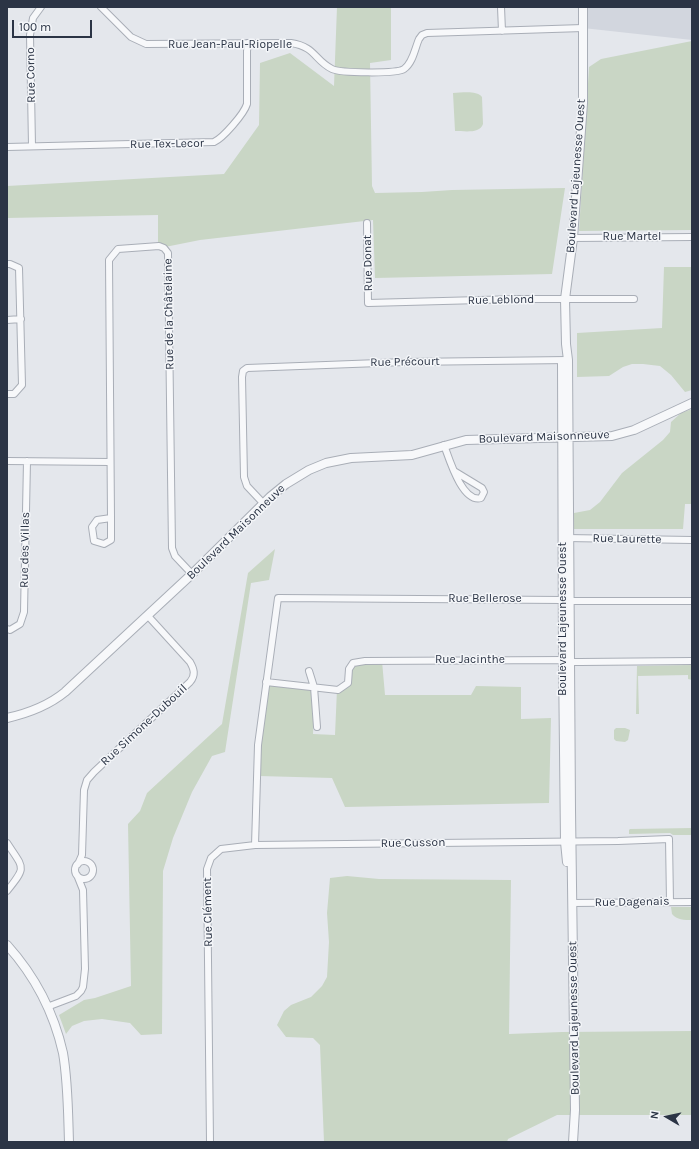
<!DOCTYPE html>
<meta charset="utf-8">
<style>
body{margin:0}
#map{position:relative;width:699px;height:1149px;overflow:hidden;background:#e4e7ec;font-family:Karla,sans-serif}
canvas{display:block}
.frame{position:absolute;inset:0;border:8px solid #2b3445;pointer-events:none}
.north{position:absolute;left:647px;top:1097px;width:40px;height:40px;-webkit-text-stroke:3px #f4f6f9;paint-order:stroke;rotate:279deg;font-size:11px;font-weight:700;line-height:16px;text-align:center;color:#2b3445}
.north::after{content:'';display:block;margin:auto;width:14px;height:18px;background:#2b3445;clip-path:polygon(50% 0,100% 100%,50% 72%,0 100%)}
.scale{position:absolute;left:12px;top:20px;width:80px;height:18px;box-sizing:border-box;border:2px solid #2b3445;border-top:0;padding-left:5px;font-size:12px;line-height:14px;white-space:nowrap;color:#2b3445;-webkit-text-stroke:3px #f4f6f9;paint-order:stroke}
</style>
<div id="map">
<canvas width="699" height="1149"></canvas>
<div class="frame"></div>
<div class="north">N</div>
<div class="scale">100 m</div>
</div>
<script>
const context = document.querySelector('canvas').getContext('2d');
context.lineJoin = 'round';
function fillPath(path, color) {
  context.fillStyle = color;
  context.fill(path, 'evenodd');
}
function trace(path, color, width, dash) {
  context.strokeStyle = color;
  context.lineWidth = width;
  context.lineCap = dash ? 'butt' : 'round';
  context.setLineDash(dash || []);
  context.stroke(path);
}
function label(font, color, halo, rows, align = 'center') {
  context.font = font + ' Karla,sans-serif';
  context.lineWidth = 3;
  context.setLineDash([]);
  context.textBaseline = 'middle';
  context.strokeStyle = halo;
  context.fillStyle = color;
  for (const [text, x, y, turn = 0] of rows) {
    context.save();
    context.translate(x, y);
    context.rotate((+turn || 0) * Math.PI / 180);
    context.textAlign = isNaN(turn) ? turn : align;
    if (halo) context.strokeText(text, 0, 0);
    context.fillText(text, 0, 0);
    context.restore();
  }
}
fillPath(new Path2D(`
 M583,7H692V40L583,28Z`), '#d2d6de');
fillPath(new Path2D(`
 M337,7H391V60L370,63L372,186L375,193L422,192L452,190L565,188L552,274L375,278L373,220L200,240L165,247L158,244V215L7,218V186L224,174L259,125L260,63L290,53L334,86Z
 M692,41V230L579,231L589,67L601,59Z
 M453,93C462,93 476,90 482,97L483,124C480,134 464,131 455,131Z
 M664,267H692V390L685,392L671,375L660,366L643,364H632L623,367L609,376L577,377V333L662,328Z
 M692,409V504H685L683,529H573L574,513L590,510L600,502L622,473L663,440L670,432L671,422L681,413Z
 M275,549L269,580L251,583L225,752L212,756L192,792L173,838L163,871L162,1034L141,1035L130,1023L102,1019L84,1021L72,1026L66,1034L59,1015L84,1000L95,998L131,986L128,824L140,811L147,793L222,724L248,573Z
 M382,661L385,695H471L476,686L521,687V719L551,718L549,803L345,807L332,778L259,776L258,747L266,682L315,689L313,734L335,735L337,689L348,682L354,663Z
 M692,665V680L688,679V675L638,676L639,714H636L637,666Z
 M625,728L630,730L628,740L625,742L616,741L614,739V730L616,728Z
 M692,828V835H673L670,833L629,834V830L630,829Z
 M347,876L379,879L511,880L509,1034L562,1032L692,1031V1115H557L508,1139L507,1142H324L320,1045L313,1038L286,1037L277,1025L284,1011L291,1005L311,997L322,986L327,977L329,942L327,913L330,878Z
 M671,907H692V920C684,920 677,920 672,914Z`), '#c9d6c5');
const minor = new Path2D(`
 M101,7L131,37L146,44L291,43C316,47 314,60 332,69C340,73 397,74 404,69C413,63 415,48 419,39L422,35L427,33L583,28
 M501,7L502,31
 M32,146L30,35L33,18L41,7
 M7,147L214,142C223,138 244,114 247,104V51L248,43
 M367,223L368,303L518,299H634
 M573,238L692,237
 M7,264H10L19,268L22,385L14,394H7
 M7,320L21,319
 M444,445C449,458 462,503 481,498L484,492L482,488L454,471
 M7,461L110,462
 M263,503L247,486L244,477L242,377L243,371L247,368L405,362L568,360
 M111,518L97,520L92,527L94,541L104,544L111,540V518L109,260L118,249L159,246L164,248L168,253L172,548L175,556L192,574
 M566,538L692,540
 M7,629L10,630L20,624L24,612L27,461
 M309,671L314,687L317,727
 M266,682L338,690L348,683L349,669L353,663L365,661L563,660L570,662H580L692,661
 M7,843C24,869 27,866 7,891
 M255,845L618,841L669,839L670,902
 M75 870a9 9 0 1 1 18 0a9 9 0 1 1-18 0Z
 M78,864L82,855L84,790L87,780L94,772L190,682C196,675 194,669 190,662L148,616
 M572,903L692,902
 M47,1007L76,996L81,991L83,987L85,969L83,890L77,875
 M210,1142L207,869L211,858L221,849L255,845L258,745L278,598L562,600L569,601H692`);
const tertiary = new Path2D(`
 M562,363L563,660L565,842L567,862
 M7,718C29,713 48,706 65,692L192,574L270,497L286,484L309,470L326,463L351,458L412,455L466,440L612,436L634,430L692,403
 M7,945C34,975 54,1013 63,1053C68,1082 68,1112 69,1142
 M573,1142L575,1110L571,810L568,360L566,344L565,299L573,238L583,103V7`);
trace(minor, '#a9aeb7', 8);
trace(tertiary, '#a9aeb7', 10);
trace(minor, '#f7f8fa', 6);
trace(tertiary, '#f7f8fa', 8);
label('12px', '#2b3445', '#f4f6f9', [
 ["Rue Jean-Paul-Riopelle",230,45],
 ["Rue Corno",31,75,-91],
 ["Rue Tex-Lecor",167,144,-1],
 ["Boulevard Lajeunesse Ouest",576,176,-86],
 ["Rue Martel",632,237],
 ["Rue Donat",368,263,-91],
 ["Rue Leblond",501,300,-1],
 ["Rue de la Châtelaine",169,314,-91],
 ["Rue Précourt",405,362,-1],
 ["Boulevard Maisonneuve",544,437,-2],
 ["Boulevard Maisonneuve",236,532,-44],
 ["Rue Laurette",627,539,1],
 ["Rue des Villas",25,550,-89],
 ["Rue Bellerose",485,599],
 ["Boulevard Lajeunesse Ouest",563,619,-90],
 ["Rue Jacinthe",470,660],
 ["Rue Simone-Dubouil",144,725,-43],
 ["Rue Cusson",413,843,-1],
 ["Rue Dagenais",632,902,-1],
 ["Rue Clément",208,912,-91],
 ["Boulevard Lajeunesse Ouest",574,1018,-91]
]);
</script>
